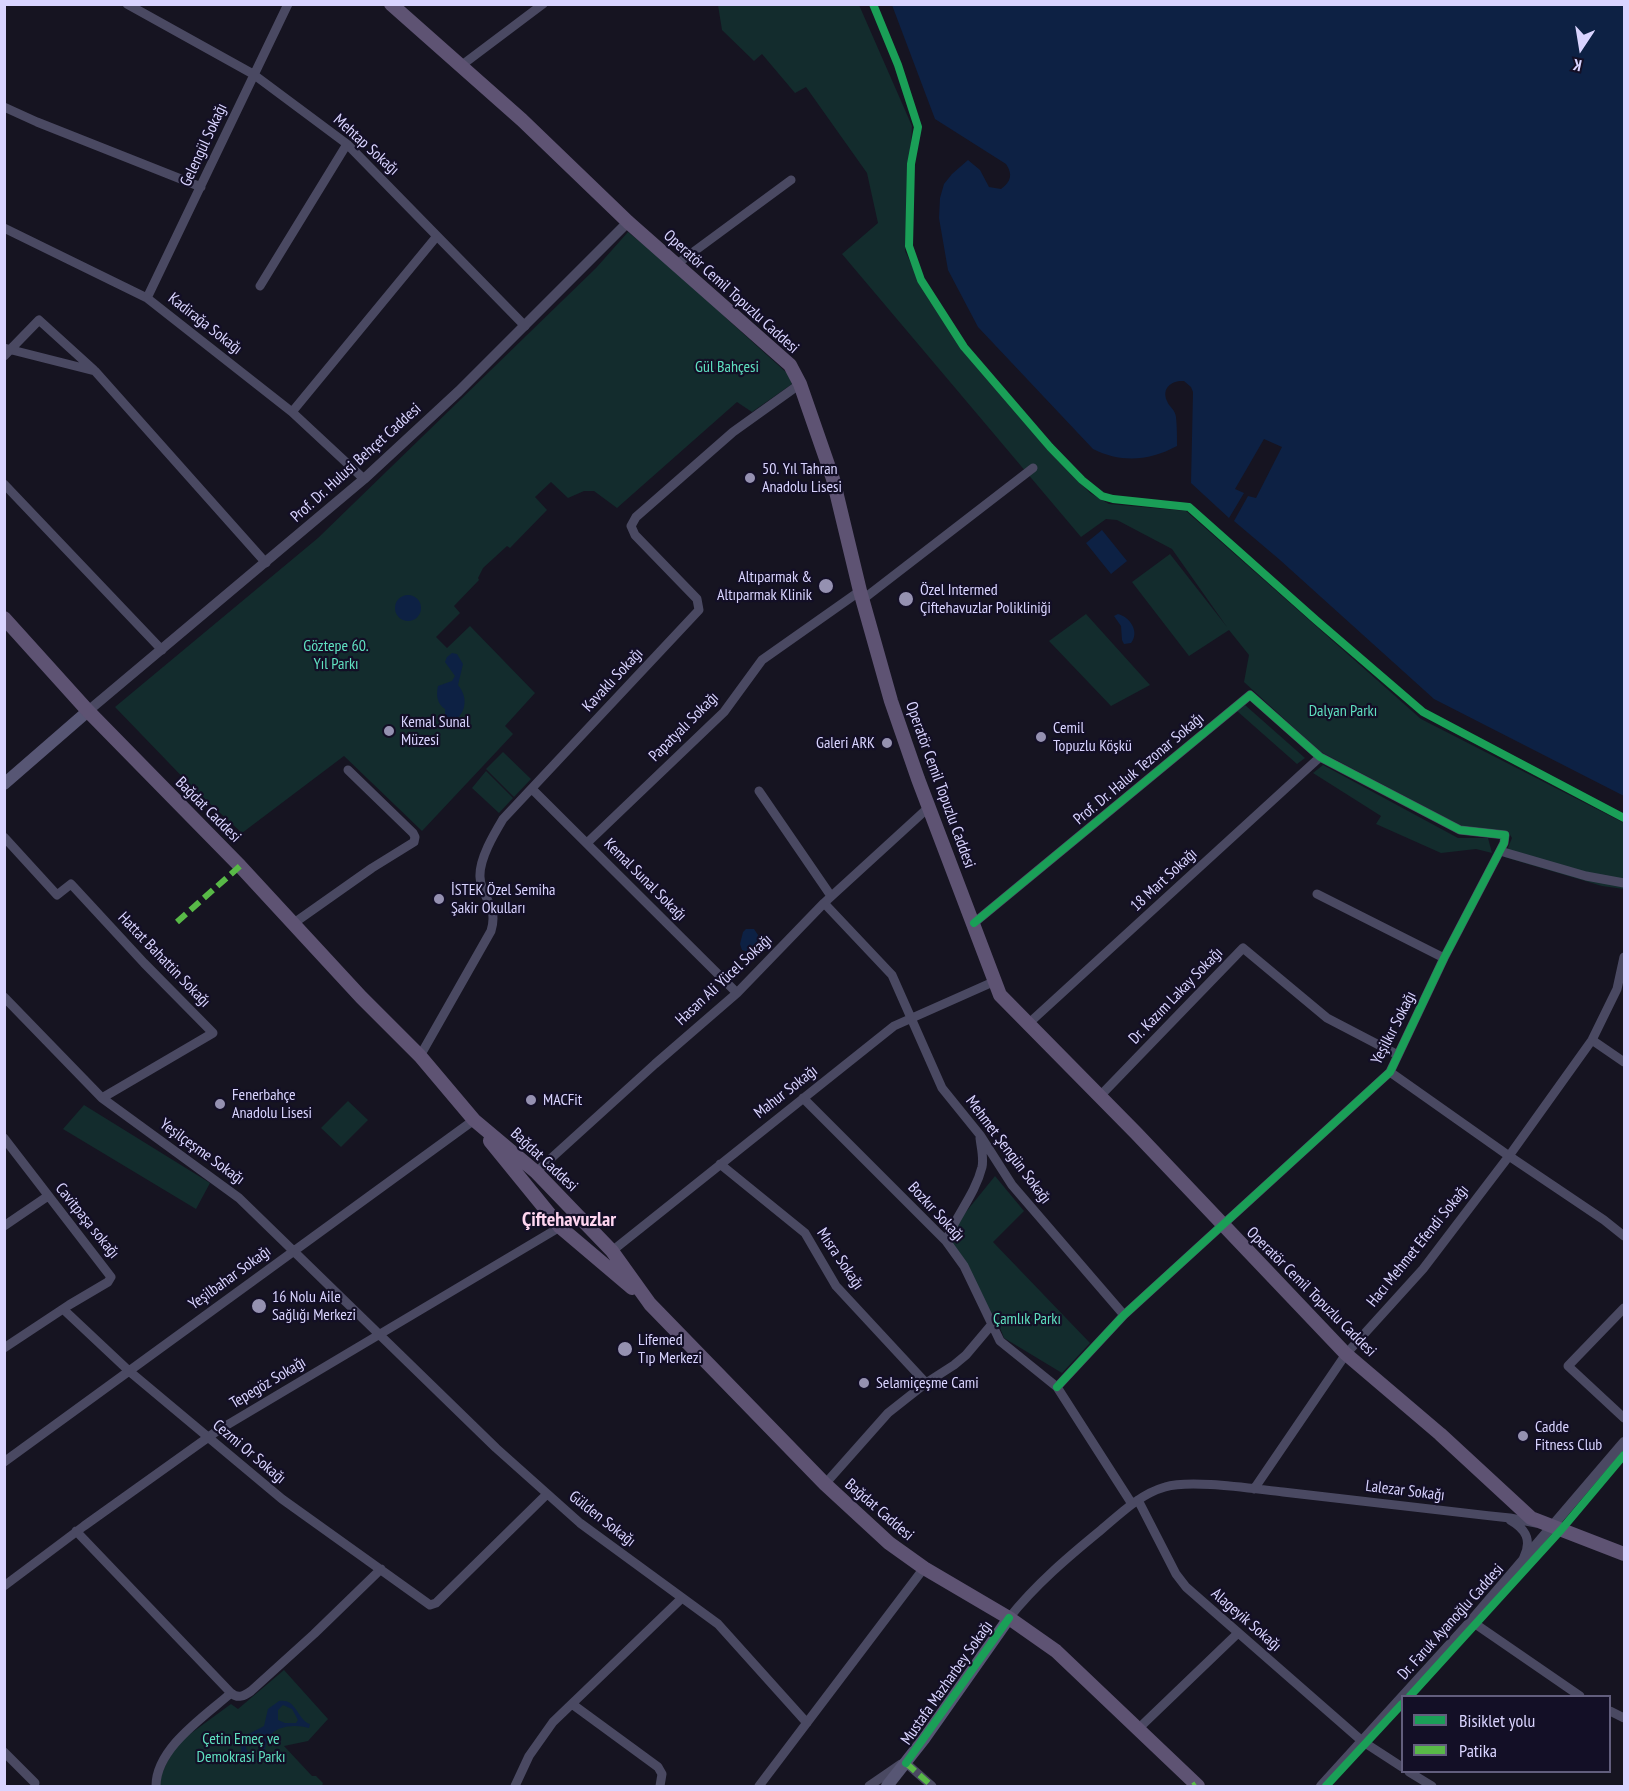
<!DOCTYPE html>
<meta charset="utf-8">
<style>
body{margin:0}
#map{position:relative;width:1629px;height:1791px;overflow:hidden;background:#161421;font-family:"PT Sans Narrow",sans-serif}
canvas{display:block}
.frame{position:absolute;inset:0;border:6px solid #d9d4ff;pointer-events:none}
.legend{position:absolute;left:1401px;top:1695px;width:210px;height:78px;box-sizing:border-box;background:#130f26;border:2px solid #625e7d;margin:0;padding:8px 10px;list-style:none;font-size:18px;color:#d9d4ff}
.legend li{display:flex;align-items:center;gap:12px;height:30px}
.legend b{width:30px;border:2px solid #625e7d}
.north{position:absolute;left:1551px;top:18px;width:60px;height:60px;-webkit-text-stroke:4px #130f26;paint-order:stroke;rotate:192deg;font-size:16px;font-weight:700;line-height:24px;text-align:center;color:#d9d4ff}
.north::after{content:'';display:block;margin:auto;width:21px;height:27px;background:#d9d4ff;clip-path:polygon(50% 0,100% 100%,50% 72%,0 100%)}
</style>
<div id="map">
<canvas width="1629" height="1791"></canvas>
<div class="frame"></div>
<ul class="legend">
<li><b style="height:8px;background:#1a9f57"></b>Bisiklet yolu</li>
<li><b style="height:8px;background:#58b947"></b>Patika</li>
</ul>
<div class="north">K</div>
</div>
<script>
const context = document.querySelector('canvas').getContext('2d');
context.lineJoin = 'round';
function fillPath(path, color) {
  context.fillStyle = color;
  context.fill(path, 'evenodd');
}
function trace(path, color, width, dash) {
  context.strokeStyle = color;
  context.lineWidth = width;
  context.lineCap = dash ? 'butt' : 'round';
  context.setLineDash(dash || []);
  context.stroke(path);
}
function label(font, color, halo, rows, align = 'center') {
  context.font = font + ' "PT Sans Narrow",sans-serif';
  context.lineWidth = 4.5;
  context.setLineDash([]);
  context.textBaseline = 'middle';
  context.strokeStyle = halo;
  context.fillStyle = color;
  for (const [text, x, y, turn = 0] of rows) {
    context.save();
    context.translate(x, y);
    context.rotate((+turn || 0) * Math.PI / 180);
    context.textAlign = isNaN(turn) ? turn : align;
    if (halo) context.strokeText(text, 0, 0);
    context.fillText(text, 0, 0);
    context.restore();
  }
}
fillPath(new Path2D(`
 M718,5H859L912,126L905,251L929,300L1046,448L1090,493L1109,504L1186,511L1421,719L1624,823V889L1602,886L1504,857L1512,838L1509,833L1499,830L1465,828L1319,751L1244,682L1249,655L1229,630L1189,656L1132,582L1170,554L1227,627L1172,549L1117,520L1106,519L1081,537L842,254L878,223L867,173L806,87L795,93L762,54L754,61L722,30Z
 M628,232L703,293L726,318L788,374L792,384L752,412L737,402L617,508L594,491H584L568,498L551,482L535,497L547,510L510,548L507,546L483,568L478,578L479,580L454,606L460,613L436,637L447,648L470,626L535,693L505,726L513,734L422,831L344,756L242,833L195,790L115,707L318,538L596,268Z
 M1086,614L1150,685L1111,706L1049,641Z
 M1245,705L1305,758L1297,764L1237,711Z
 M503,752L531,779L514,797L486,769Z
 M1323,765L1458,838H1488L1492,853L1476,849L1441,853L1376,824L1381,816L1313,773Z
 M486,771L513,798L499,813L472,788Z
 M348,1101L368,1120L341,1147L321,1128Z
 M84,1105L210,1183L196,1209L63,1129Z
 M995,1176L1024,1211L993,1242L1090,1343L1062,1373L1004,1338L999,1325L949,1242L961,1218Z
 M284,1670L328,1719L308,1741L284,1746L312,1776H316L323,1783L322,1786H158L157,1784L175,1745L231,1704L238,1709Z`), '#132c2d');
fillPath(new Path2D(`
 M892,5H1624V796L1434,699L1280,560L1234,521L1248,496L1256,498L1282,447L1264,439L1235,489L1244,493L1229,518L1191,483L1193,392L1191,387L1184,381C1173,380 1161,387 1167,401C1169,407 1175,409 1176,417C1177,427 1177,437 1177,446C1149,461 1121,463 1093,449L978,327L948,270L939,218L940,198L944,184L952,174L968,160L980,170L989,187L1001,189C1011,182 1013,174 1006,164L935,119Z
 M1102,530L1127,561L1111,574L1086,543Z
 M395 608a13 13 0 1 1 26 0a13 13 0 1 1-26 0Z
 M1118,614C1130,617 1140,632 1131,643L1124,644L1122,640L1121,626L1114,616Z
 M452,653L457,654L463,664L458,685C469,698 466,715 451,723L445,720V709C437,704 436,695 438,686L452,681L455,676L445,662L447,657Z
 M746,929H754L758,935V941L748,952L742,950L740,944L743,932Z
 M279,1701C297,1698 297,1720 310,1724L309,1728C297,1724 276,1725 269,1737C265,1745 265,1753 261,1760C252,1764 246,1761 241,1754V1742L247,1735L264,1726L268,1709ZM283,1705L292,1709L298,1720L296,1723H285L278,1720V1710ZM258,1733L262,1734L261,1754L259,1759L255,1761L249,1757L245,1744L248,1739Z`), '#0d2144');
trace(new Path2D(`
 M127,4L253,74L347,144L525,326
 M462,65L543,4
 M4,107L37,122L201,187
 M4,228L147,298L292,412L364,479
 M677,264L791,180
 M260,286L347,144
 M147,298L288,4
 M4,348L95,371L266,563
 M4,356L39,320L94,370
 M292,412L437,236
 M4,484L162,650
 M862,600L1033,468
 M532,789L737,993
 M759,791L831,896
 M4,837L57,895L71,884L144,963L213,1033L102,1098
 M587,843L724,712L762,660L860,591
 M1500,851L1586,876L1624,883
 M1317,894L1444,958
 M824,903L892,975L942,1088L980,1135L1012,1185L1124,1315
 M294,923L372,868L414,842L415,837L413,833L348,770
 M974,923L1250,695L1320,757L1460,830L1505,835L1504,843L1444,958L1390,1072L1124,1315L1057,1387
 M4,997L102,1098L239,1198L496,1448L580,1523L718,1624L807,1723
 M1028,1024L1320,757
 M1592,1040L1624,1062
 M420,1056L491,931C499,905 481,899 480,877C479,859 494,834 503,819L699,610L697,599L635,535L631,526L636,517L733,432L800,384
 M1390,1072L1509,1156L1604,1220L1624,1236
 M1100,1096L1243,948L1327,1018L1398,1055
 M803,1098L946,1241L964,1266L1000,1341L1057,1387L1132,1504
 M4,1138L111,1277L108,1282L69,1305L4,1348
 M720,1164L805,1233L836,1286L926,1383
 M536,1172L655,1064L737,993L824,903L929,807
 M4,1226L48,1196
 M946,1241C956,1215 975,1195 982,1167C984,1158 981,1147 980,1138
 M612,1251L894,1026L993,982
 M1624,1308L1568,1366L1624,1418
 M63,1309L129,1371L282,1499L430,1605L436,1603L547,1494
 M4,1462L474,1120
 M825,1484L888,1413L926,1383L954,1365L966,1355L993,1323
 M1254,1489L1346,1354L1423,1269L1509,1156L1592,1040L1617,989L1624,957
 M1138,1500L1176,1574L1186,1587L1362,1741L1402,1767
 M1510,1520C1526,1529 1532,1540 1524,1557
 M76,1531L231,1693C238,1699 244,1696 251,1691L314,1634L381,1569
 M4,1586L84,1526L217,1431L560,1227
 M1009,1618C1035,1585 1068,1557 1101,1530C1120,1514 1140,1494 1165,1487C1191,1479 1254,1489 1283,1492C1358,1501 1434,1510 1510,1518L1536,1523
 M1471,1621L1580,1696
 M572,1704L658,1767L662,1774L660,1786
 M1610,1711L1624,1718
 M1138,1729L1238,1633
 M4,1752L35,1783
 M906,1763L932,1786
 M1409,1772L1432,1786
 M156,1786C156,1748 205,1716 231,1693
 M515,1786L529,1756L553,1722L682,1598
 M759,1786L924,1568
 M869,1786L901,1764`), '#4a4962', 9);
trace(new Path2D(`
 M88,711L364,479L459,391L628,222
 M1321,1786L1471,1621L1624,1442`), '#4a4962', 10);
trace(new Path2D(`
 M4,784L88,711
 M887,1786L924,1739L1009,1618`), '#575674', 12);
trace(new Path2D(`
 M391,4L522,120L628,222L790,365L800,384L833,479L860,591L891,701L918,779L1000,995L1136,1133L1346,1354L1440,1434L1531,1518L1624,1554
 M4,618L88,711L240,866L361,997L420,1056L474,1120L536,1172L612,1251L650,1304L825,1484L889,1543L924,1568L1009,1618L1056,1651L1198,1786
 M490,1141L560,1227L632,1288`), '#5e5373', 14);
trace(new Path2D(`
 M177,922L240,866
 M906,1763L932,1786
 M1193,1786L1196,1784`), '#58b947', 6, [12, 6]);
trace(new Path2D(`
 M873,4L898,65L918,127L911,164L909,246L921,280L964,347L1050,447L1082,480L1102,496L1113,499L1189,507L1316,620L1423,712L1624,818
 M974,923L1250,695L1320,757L1460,830L1505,835L1504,843L1444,958L1390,1072L1124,1315L1057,1387
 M1410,1696L1561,1530L1624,1455
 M906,1763L1009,1618
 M1326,1786L1402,1704`), '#1a9f57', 8);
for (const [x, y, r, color] of [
 [750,478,6,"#9591b1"],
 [826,586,8,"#9591b1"],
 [906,599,8,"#9591b1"],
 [389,731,6,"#9591b1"],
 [1041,737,6,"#9591b1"],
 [887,743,6,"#9591b1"],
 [439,899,6,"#9591b1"],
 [531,1100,6,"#9591b1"],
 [220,1104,6,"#9591b1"],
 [259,1306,8,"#9591b1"],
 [625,1349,8,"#9591b1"],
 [864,1383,6,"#9591b1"],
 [1523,1436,6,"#9591b1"]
]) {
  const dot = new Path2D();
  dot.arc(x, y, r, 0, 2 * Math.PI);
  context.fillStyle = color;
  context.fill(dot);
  trace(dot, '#130f26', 2);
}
label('16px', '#d9d4ff', '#130f26', [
 ["Gelengül Sokağı",204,145,-65],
 ["Mehtap Sokağı",366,145,42],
 ["Operatör Cemil Topuzlu Caddesi",731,292,42],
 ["Kadirağa Sokağı",205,324,38],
 ["Prof. Dr. Hulusi Behçet Caddesi",356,463,-42],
 ["Kavaklı Sokağı",613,680,-47],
 ["Papatyalı Sokağı",684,727,-45],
 ["Prof. Dr. Haluk Tezonar Sokağı",1139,769,-40],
 ["Operatör Cemil Topuzlu Caddesi",940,785,70],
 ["Bağdat Caddesi",208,810,45],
 ["Kemal Sunal Sokağı",645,880,45],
 ["18 Mart Sokağı",1164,880,-43],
 ["Hattat Bahattin Sokağı",164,960,46],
 ["Hasan Ali Yücel Sokağı",724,980,-43],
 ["Dr. Kazım Lakay Sokağı",1176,996,-46],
 ["Yeşilkır Sokağı",1394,1028,-63],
 ["Mahur Sokağı",786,1092,-38],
 ["Mehmet Şengün Sokağı",1008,1150,53],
 ["Yeşilçeşme Sokağı",202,1152,36],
 ["Bağdat Caddesi",544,1160,43],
 ["Bozkır Sokağı",936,1212,47],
 ["Cavitpaşa sokağı",87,1221,51],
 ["Hacı Mehmet Efendi Sokağı",1418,1246,-51],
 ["Mısra Sokağı",840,1259,56],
 ["Yeşilbahar Sokağı",230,1278,-36],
 ["Operatör Cemil Topuzlu Caddesi",1311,1292,45],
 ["Tepegöz Sokağı",268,1383,-31],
 ["Cezmi Or Sokağı",249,1452,40],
 ["Lalezar Sokağı",1405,1491,7],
 ["Bağdat Caddesi",879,1510,41],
 ["Gülden Sokağı",602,1519,38],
 ["Alageyik Sokağı",1246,1620,41],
 ["Dr. Faruk Ayanoğlu Caddesi",1451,1622,-48],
 ["Mustafa Mazharbey Sokağı",947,1683,-55]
]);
label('16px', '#5fe0c0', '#130f26', [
 ["Gül Bahçesi",727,367],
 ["Göztepe 60.",336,646],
 ["Yıl Parkı",336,664],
 ["Dalyan Parkı",1343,711],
 ["Çamlık Parkı",1027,1319],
 ["Çetin Emeç ve",241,1739],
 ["Demokrasi Parkı",241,1757]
]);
label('16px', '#d9d4ff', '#130f26', [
 ["50. Yıl Tahran",762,469],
 ["Anadolu Lisesi",762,487],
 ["Altıparmak &",812,577,"right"],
 ["Altıparmak Klinik",812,595,"right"],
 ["Özel Intermed",920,590],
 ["Çiftehavuzlar Polikliniği",920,608],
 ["Kemal Sunal",401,722],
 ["Müzesi",401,740],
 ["Cemil",1053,728],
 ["Topuzlu Köşkü",1053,746],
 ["Galeri ARK",875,743,"right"],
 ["İSTEK Özel Semiha",451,890],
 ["Şakir Okulları",451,908],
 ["Fenerbahçe",232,1095],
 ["Anadolu Lisesi",232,1113],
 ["MACFit",543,1100],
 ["16 Nolu Aile",272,1297],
 ["Sağlığı Merkezi",272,1315],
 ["Lifemed",638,1340],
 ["Tıp Merkezi",638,1358],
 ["Selamiçeşme Cami",876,1383],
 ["Cadde",1535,1427],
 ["Fitness Club",1535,1445]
], 'left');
label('bold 20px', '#ffd6f0', '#130f26', [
 ["Çiftehavuzlar",569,1220]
]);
</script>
